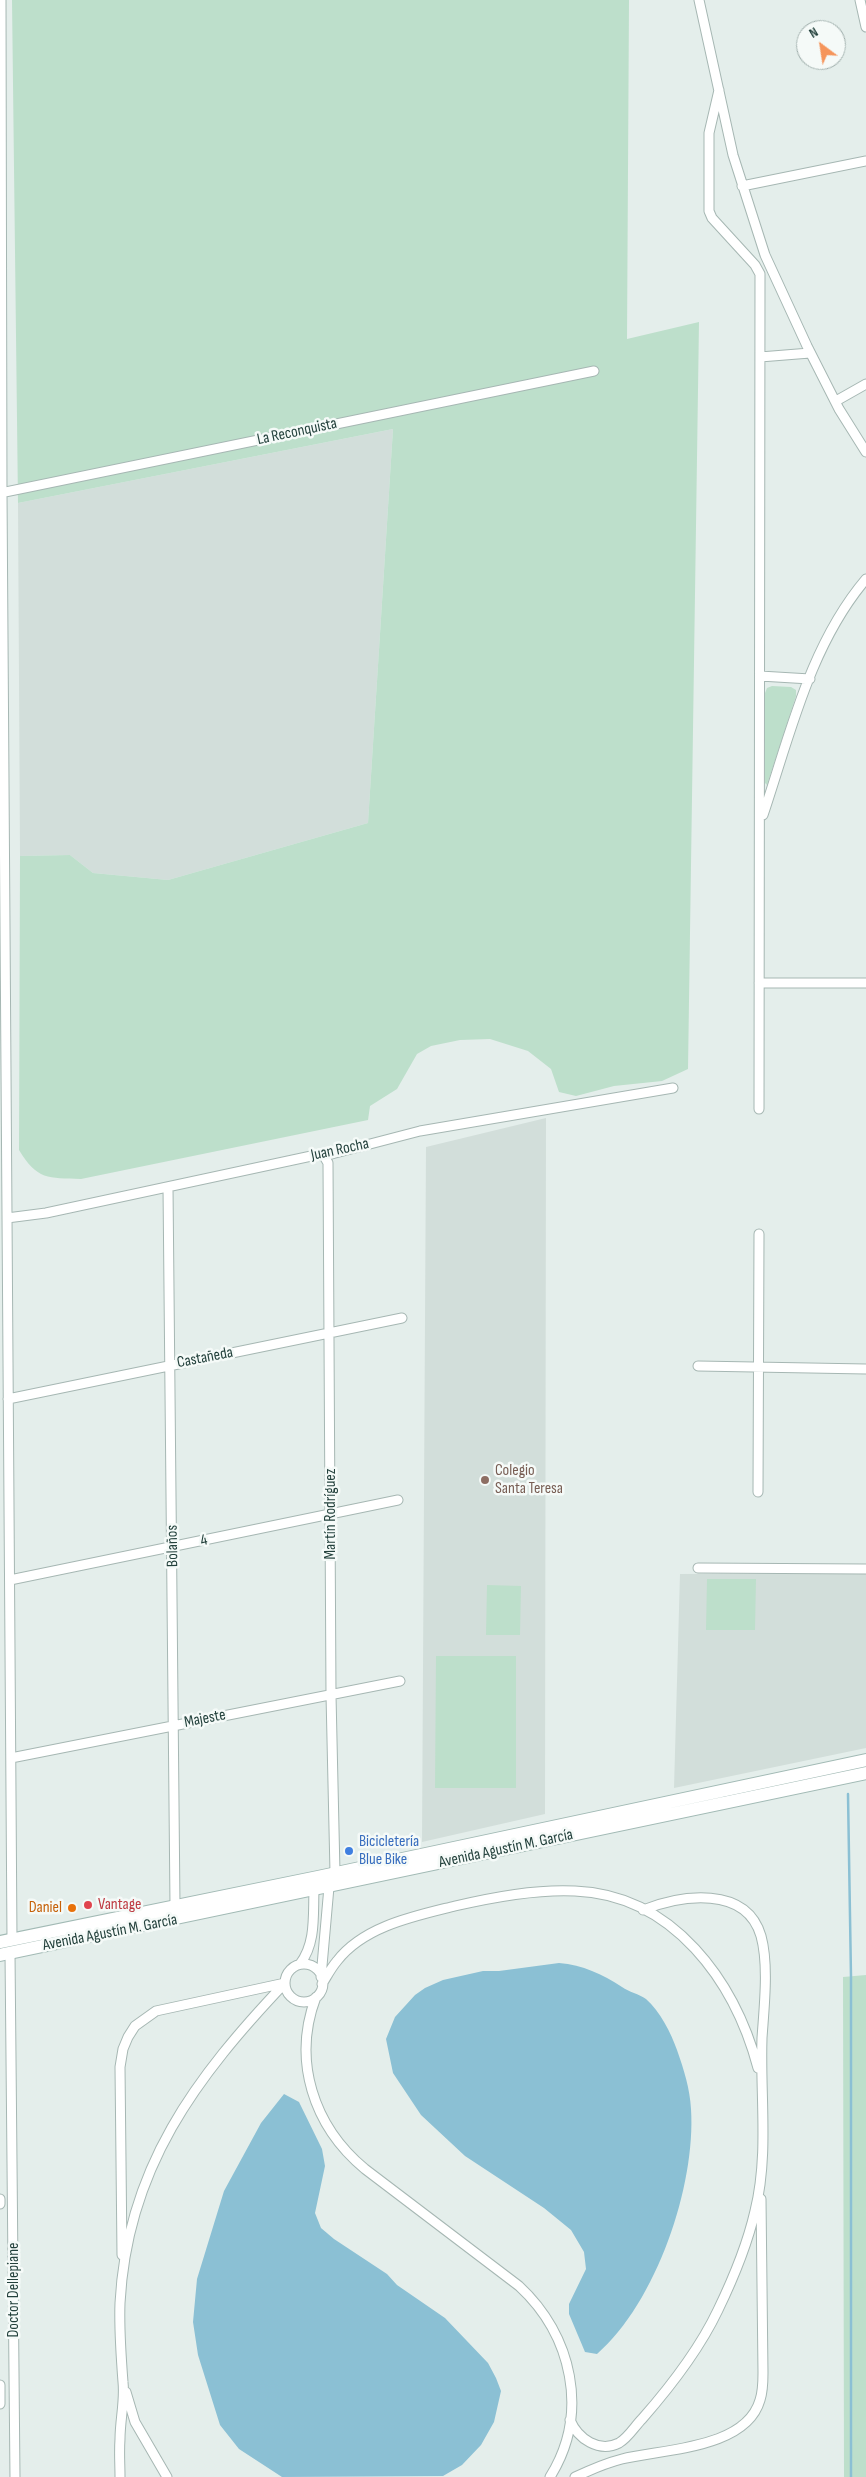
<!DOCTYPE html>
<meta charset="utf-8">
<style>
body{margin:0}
#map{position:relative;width:866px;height:2477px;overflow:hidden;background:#e4eeeb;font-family:"Sofia Sans Condensed",sans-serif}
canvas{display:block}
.north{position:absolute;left:796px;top:20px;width:50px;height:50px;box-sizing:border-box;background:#f5faf8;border:1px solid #a1b0ad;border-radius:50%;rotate:329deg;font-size:14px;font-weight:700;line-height:20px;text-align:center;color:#23413c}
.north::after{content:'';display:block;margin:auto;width:18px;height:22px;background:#f5955b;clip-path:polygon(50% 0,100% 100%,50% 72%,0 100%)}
</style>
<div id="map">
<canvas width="866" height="2477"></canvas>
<div class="north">N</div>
</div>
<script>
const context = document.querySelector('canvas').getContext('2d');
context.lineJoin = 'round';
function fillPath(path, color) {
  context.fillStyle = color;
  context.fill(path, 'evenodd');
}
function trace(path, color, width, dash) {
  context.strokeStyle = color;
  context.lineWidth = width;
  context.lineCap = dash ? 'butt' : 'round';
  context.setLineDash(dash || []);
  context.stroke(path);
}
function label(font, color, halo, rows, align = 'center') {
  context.font = font + ' "Sofia Sans Condensed",sans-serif';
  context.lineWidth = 5;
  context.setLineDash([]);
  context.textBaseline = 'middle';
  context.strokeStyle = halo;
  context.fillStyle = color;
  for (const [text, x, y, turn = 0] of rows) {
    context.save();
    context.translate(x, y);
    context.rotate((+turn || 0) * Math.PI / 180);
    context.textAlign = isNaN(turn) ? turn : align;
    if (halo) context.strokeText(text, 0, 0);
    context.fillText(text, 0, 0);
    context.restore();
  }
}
fillPath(new Path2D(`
 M393,429L368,823L168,880L93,873L70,855L20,856L18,503Z
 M546,1118L545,1814L422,1842L426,1147Z
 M866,1573V1748L674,1788L680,1574Z`), '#d2deda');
fillPath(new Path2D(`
 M12,0H629L627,339L699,322L688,1069L662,1081L614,1086L576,1096L559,1092L551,1069L528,1051L490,1039L460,1040L431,1046L417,1054L397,1089L370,1106L368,1120L81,1179C48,1178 37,1180 19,1150L20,856L70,855L93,873L168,880L368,823L393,429L18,503Z
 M772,686L791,687L796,690V696L767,785L765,783V693L767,688Z
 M707,1579H756L755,1630H706Z
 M487,1585L521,1586L520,1635H486Z
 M436,1656H516V1788H435Z
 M866,1975V2477H844L843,1977Z`), '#bddfcb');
fillPath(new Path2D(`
 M559,1963C583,1965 602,1974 622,1987C629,1992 639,1994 646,1999C660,2011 671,2033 677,2050C684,2070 690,2089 691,2109C696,2186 656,2303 597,2354L585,2352L569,2314V2304L586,2269L584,2252L571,2230L544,2208L465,2156L421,2115L393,2073L386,2039L395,2017L415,1995L425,1988L443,1980L483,1971H499Z
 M284,2094L299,2102L322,2149L325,2166L315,2213L321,2228L334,2239L387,2274L397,2285L445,2318L488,2363L496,2378L501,2391L494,2422L481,2445L462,2465L443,2476L282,2477L239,2449L220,2425L198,2355L193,2322L197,2279L224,2191L261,2123Z`), '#8bc0d4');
trace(new Path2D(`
 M848,1794L851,1977V2477`), '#8bc0d4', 2.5);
const minor = new Path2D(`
 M1,0L2,493L12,1939
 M699,0L733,155L765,255L807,346L839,409L866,452
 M860,0L866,27
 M719,90L709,133V211L712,218L755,265L760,274L759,1109
 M742,186L866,161
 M760,357L810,353
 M836,401L866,384
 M0,493L594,371
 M760,676L810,679
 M763,815C790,735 810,645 866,579
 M759,983H866
 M324,1156L328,1163L331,1695L335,1873L338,1876
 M168,1187L175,1905
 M7,1218L46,1213L316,1155L324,1156L420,1131L673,1088
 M698,1366L866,1369
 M8,1399L402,1318
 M758,1492L759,1234
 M698,1568L866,1569
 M10,1580L398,1500
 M11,1758L400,1681
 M10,1953L15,2477
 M300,1964C316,1943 313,1916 314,1890
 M285 1983a19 19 0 1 1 38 0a19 19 0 1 1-38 0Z
 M321,1977L329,1887L326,1884
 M322,1984C327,1976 331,1968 337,1961C364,1926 415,1916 455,1906C494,1897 536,1889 575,1891C674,1895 735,1982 758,2068
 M316,1997C292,2060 313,2126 365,2169L519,2286C572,2335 590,2413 550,2477
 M0,2199V2204
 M122,2255L120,2067L123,2049L128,2037L135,2026L156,2011L285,1983
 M0,2385V2404
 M126,2392L135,2422L167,2477
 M570,2420C578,2439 599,2453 619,2443C628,2438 635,2426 642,2419C671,2386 699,2350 718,2310C733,2279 747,2246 755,2211C769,2155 760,2095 762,2038C764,2008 769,1965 761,1936C746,1885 681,1895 643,1910
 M120,2477C120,2464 119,2452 120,2439C120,2420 125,2401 123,2382C121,2356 119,2329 120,2303C127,2168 196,2077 285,1983
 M575,2477C590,2470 606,2463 622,2459C663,2449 746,2449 760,2400C763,2391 763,2382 763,2373L761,2199`);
const secondary = new Path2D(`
 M0,1942L318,1877L866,1760
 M0,1955L866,1773`);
trace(minor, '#a6b7b3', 11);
trace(secondary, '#a2bab5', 14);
trace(minor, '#fff', 9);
trace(secondary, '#fff', 12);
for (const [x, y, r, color] of [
 [485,1480,5,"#8d6e63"],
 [349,1851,5,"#3f7fe0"],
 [88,1905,5,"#e0444e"],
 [72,1908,5,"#e8710a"]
]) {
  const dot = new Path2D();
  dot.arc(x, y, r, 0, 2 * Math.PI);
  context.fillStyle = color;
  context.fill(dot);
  trace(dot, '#f5faf8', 2);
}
label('16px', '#23413c', '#f5faf8', [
 ["La Reconquista",297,432,-12],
 ["Juan Rocha",340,1150,-12],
 ["Castañeda",205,1358,-11],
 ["Martín Rodríguez",331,1514,-90],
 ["4",204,1541,-12],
 ["Bolaños",173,1546,-91],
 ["Majeste",205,1719,-11],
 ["Avenida Agustín M. García",506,1849,-12],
 ["Avenida Agustín M. García",110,1933,-11],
 ["Doctor Dellepiane",14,2290,-90]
]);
label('16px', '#785e54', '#f5faf8', [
 ["Colegio",495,1471],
 ["Santa Teresa",495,1489]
], 'left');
label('16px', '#366cbe', '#f5faf8', [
 ["Bicicletería",359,1842],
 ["Blue Bike",359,1860]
], 'left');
label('16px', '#be3a42', '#f5faf8', [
 ["Vantage",98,1905]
], 'left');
label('16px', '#c56008', '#f5faf8', [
 ["Daniel",62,1908]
], 'right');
</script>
